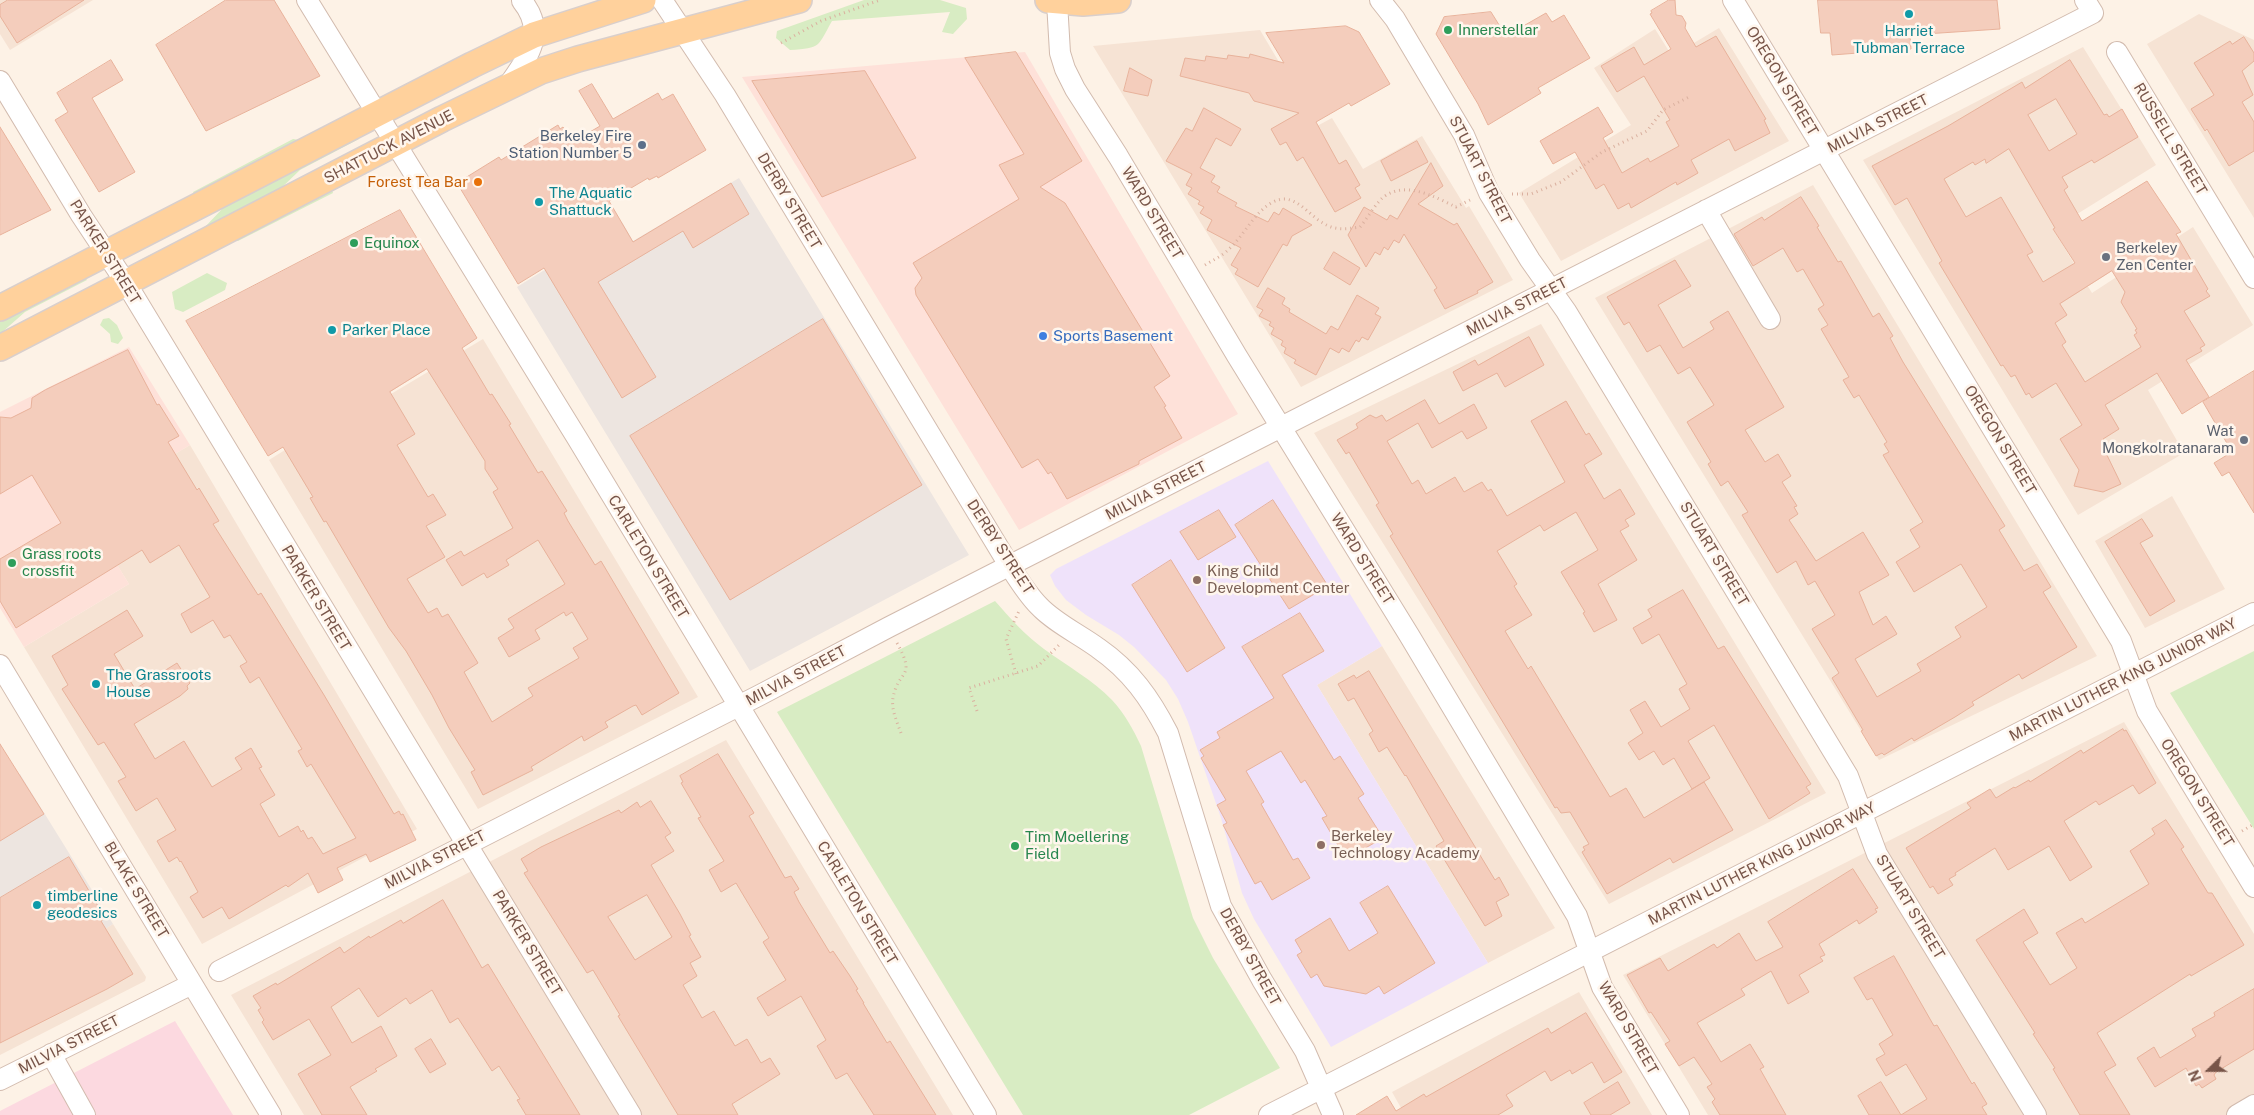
<!DOCTYPE html>
<style>
body{margin:0}
#map{position:relative;width:2254px;height:1115px;overflow:hidden;background:#fdf2e6;font-family:"Public Sans",sans-serif}
canvas{display:block}
.north{position:absolute;left:2184px;top:1045px;width:50px;height:50px;-webkit-text-stroke:4px #fff6ed;paint-order:stroke;rotate:248deg;font-size:14px;font-weight:700;line-height:20px;text-align:center;color:#785549}
.north::after{content:'';display:block;margin:auto;width:18px;height:22px;background:#785549;clip-path:polygon(50% 0,100% 100%,50% 72%,0 100%)}
</style>
<div id="map">
<canvas width="2254" height="1115"></canvas>
<div class="north">N</div>
</div>
<script>
const context = document.querySelector('canvas').getContext('2d');
context.lineJoin = 'round';
function fillPath(path, color) {
  context.fillStyle = color;
  context.fill(path, 'evenodd');
}
function trace(path, color, width, dash) {
  context.strokeStyle = color;
  context.lineWidth = width;
  context.lineCap = dash ? 'butt' : 'round';
  context.setLineDash(dash || []);
  context.stroke(path);
}
function label(font, color, halo, rows, align = 'center') {
  context.font = font + ' "Public Sans",sans-serif';
  context.lineWidth = 5;
  context.setLineDash([]);
  context.textBaseline = 'middle';
  context.strokeStyle = halo;
  context.fillStyle = color;
  for (const [text, x, y, turn = 0] of rows) {
    context.save();
    context.translate(x, y);
    context.rotate((+turn || 0) * Math.PI / 180);
    context.textAlign = isNaN(turn) ? turn : align;
    if (halo) context.strokeText(text, 0, 0);
    context.fillText(text, 0, 0);
    context.restore();
  }
}
fillPath(new Path2D(`
 M0,0H93L10,50L0,34Z
 M2199,14L2254,40V218L2147,44Z
 M1719,28L1789,141L1561,261L1519,193L1631,125L1594,68L1655,29L1672,56Z
 M1260,30L1317,126L1332,118L1363,169L1422,136L1466,208L1469,206L1513,280L1301,387L1093,46Z
 M2083,47L2156,165L2053,229L2092,293L2193,227L2253,325L2148,390L2184,453L2078,515L1863,160Z
 M1813,185L2097,656L1879,760L1595,298Z
 M1541,324L1826,793L1609,904L1314,433Z
 M483,339L698,697L478,809L269,460L371,396L376,403Z
 M190,445L417,829L202,944L24,647L129,584L82,509Z
 M2172,496L2225,589L2145,628L2095,541Z
 M1382,646L1555,928L1488,963L1317,685Z
 M2124,722L2254,934V1115H1708L1623,975Z
 M726,740L953,1115H304L231,995Z
 M113,924L146,977L145,981L0,1055V952L79,944Z
 M1579,992L1652,1115H1405L1392,1092Z`), '#f6e3d4');
fillPath(new Path2D(`
 M1025,52L1238,414L1019,530L742,77Z
 M129,347L190,445L83,509L129,584L24,647L0,608V412Z`), '#fee1d9');
fillPath(new Path2D(`
 M739,178L969,555L750,671L517,287L622,222L633,241Z
 M20,774L113,924L79,945L0,952V786Z`), '#ede5e0');
fillPath(new Path2D(`
 M1268,461L1382,646L1317,685L1488,963L1331,1047L1254,919L1242,893L1221,818L1188,722L1178,699L1166,680L1134,647L1119,635L1086,615L1066,600L1055,586L1050,575L1056,569Z`), '#efe2fa');
fillPath(new Path2D(`
 M175,1021L233,1115H0V1111Z`), '#fcd9e0');
fillPath(new Path2D(`
 M864,0H940L966,8L967,19L953,34L942,32L950,12L832,21C817,47 822,48 790,50L776,38L777,31Z
 M357,137L359,139L300,170L276,193L144,262L142,259L203,229L224,207Z
 M293,139L299,140L194,195L193,192Z
 M332,190L333,193L238,241L232,240Z
 M207,273L227,283L225,290L183,312L175,309L172,292Z
 M85,277L87,280L25,312L0,334V322Z
 M109,318L117,325L123,338L118,344L111,342L110,334L100,325L103,319Z
 M995,601C1010,618 1025,635 1044,649C1067,666 1093,680 1112,700C1125,714 1133,729 1141,746L1193,918L1213,958L1280,1068L1189,1115H1023L777,712Z
 M2254,651V829L2170,693Z`), '#d8ecc3');
const building = new Path2D(`
 M8,0H84L17,43L0,16V5Z
 M226,0H274L320,76L206,131L156,45Z
 M1669,0H1675L1676,15L1682,16L1686,23L1685,28L1696,47L1716,36L1766,119L1764,120L1770,133L1735,151L1729,139L1691,160L1698,173L1677,185L1676,182L1631,208L1629,203L1618,209L1604,184L1596,189L1575,152L1553,164L1540,141L1598,107L1613,132L1603,138L1622,173L1648,158L1650,162L1679,146L1666,122L1670,120L1644,76L1617,92L1601,66L1634,47L1644,65L1671,49L1650,14L1652,13L1651,11Z
 M1818,0H1997L2000,29L1910,35L1911,49L1832,55L1830,33H1821Z
 M1491,12L1506,36L1546,13L1552,22L1564,15L1590,58L1538,88L1541,93L1488,125L1478,104L1436,34L1444,17Z
 M1346,26L1359,32L1390,84L1351,106L1349,103L1316,122L1339,164L1346,160L1360,185L1355,188L1361,198L1335,212L1303,157L1297,161L1286,142L1280,145L1271,129L1299,113L1254,101L1249,93L1180,76L1185,58L1205,61L1206,56L1227,59L1228,55L1249,58L1250,54L1284,63L1266,33Z
 M2244,37L2254,53V61L2242,71L2253,95L2242,102L2254,122V151L2229,166L2207,129L2205,131L2191,109L2214,95L2194,63L2230,41L2232,44Z
 M1016,52L1082,161L1040,187L1065,203L1170,376L1154,387L1166,406L1164,407L1182,438L1139,461V464L1067,499L1051,472L1048,474L1038,459L1022,468L916,295L915,288L922,278L913,263L1019,199L999,165L1024,154L965,58Z
 M111,60L123,80L92,98L135,172L99,192L55,120L68,112L57,93Z
 M2070,60L2104,115L2107,114L2109,117L2122,109L2138,137L2094,163L2092,160L2062,177L2068,187L2064,190L2082,221L2147,181L2181,232L2176,234L2208,289L2206,291L2210,296L2184,311L2205,345L2200,348L2202,351L2186,360L2209,397L2182,414L2157,373L2105,405L2119,429L2103,439L2108,446L2104,449L2121,484L2103,492L2074,486L2079,470L2060,439L2082,425L2056,383L2032,398L2029,393L2026,395L2015,375L2011,377L2003,365L2001,366L1939,263L1942,261L1907,198L1895,205L1872,166L1948,126L2022,82L2025,88ZM2056,99L2077,134L2049,151L2028,115ZM2009,149L2055,228L2053,229L2075,263L2043,282L2027,255L2033,252L2001,197L1966,217L1944,179L1973,162L1975,165L1985,159L1986,163ZM2112,271L2125,292L2121,302L2137,329L2135,330L2137,333L2134,335L2141,347L2085,382L2062,345L2066,342L2055,323L2067,315L2060,304Z
 M1130,68L1152,80L1148,96L1124,91Z
 M865,71L916,158L822,197L752,81Z
 M592,84L613,119L658,93L662,100L673,94L706,150L658,178L657,176L649,180L648,178L609,201L633,242L731,183L749,214L693,248L683,231L598,282L656,377L622,398L544,268L518,284L457,183L499,157L501,160L558,125L560,129L563,127L573,142L600,126L579,91Z
 M1204,108L1241,129L1231,146L1216,138L1200,168L1215,176L1211,182L1220,187L1217,192L1237,203L1235,206L1268,222L1274,212L1279,215L1283,208L1312,225L1292,236L1287,246L1283,244L1258,287L1235,274L1238,269L1231,265L1241,248L1207,230L1212,220L1200,213L1204,207L1198,204L1200,201L1188,194L1192,188L1186,185L1192,174L1166,161L1186,128L1192,131Z
 M0,127L51,210L0,235Z
 M1417,141L1428,162L1391,181L1381,161Z
 M1431,163L1443,186L1418,204L1454,225L1457,223L1493,282L1477,291L1478,293L1445,309L1434,290L1437,288L1404,234L1399,243L1394,240L1388,250L1384,247L1380,255L1375,252L1366,267L1348,235L1364,207L1387,220L1390,215L1397,219Z
 M1801,197L1819,226L1817,227L1838,262L1841,261L1873,317L1879,313L1893,336L1890,338L1903,362L2005,526L1999,530L2024,571L2037,564L2051,587L2043,592L2077,647L2022,679L2019,674L1972,702L1974,705L1955,717L1914,741L1912,738L1884,755L1882,753L1876,756L1861,731L1863,730L1832,678L1839,673L1812,629L1835,615L1815,581L1808,585L1796,561L1777,573L1742,515L1748,512L1728,481L1721,486L1708,464L1711,462L1687,422L1714,405L1690,367L1678,374L1660,345L1647,352L1629,322L1624,325L1607,297L1675,260L1691,286L1658,305L1683,348L1714,329L1710,322L1728,311L1784,407L1745,430L1765,462L1778,454L1791,476L1782,482L1797,506L1794,507L1798,514L1789,520L1816,561L1863,532L1889,575L1859,592L1873,625L1886,616L1897,634L1855,659L1877,697L1921,671L1917,664L1961,637L1955,627L1987,607L1961,564L1914,592L1896,562L1920,547L1910,530L1923,522L1883,455L1889,452L1884,444L1887,442L1859,395L1854,398L1843,380L1849,377L1821,329L1828,325L1818,309L1824,305L1803,269L1797,272L1783,248L1753,266L1734,234L1762,217L1764,220Z
 M400,210L477,338L462,348L490,395L492,394L511,424L509,425L538,473L542,471L567,511L564,513L568,521L595,565L601,561L679,693L642,715L636,705L633,706L605,722L608,727L584,741L582,736L531,767L533,770L483,795L471,772L475,770L449,728L432,695L406,651L389,628L326,521L324,522L310,498L313,497L283,447L268,456L186,321ZM427,369L485,461V469L498,489L493,492L513,528L464,556L461,551L446,560L462,586L484,573L487,578L509,565L506,560L538,540L565,584L508,619L514,628L498,638L509,657L540,639L535,630L564,612L566,616L572,612L588,639L573,648L579,658L528,688L533,696L492,722L464,672L478,663L448,614L442,617L437,608L428,613L407,579L445,557L426,526L446,515L433,494L428,497L397,445L415,434L390,392Z
 M1334,252L1360,268L1350,285L1324,269Z
 M1268,288L1285,298L1282,304L1290,309L1289,312L1326,334L1331,326L1338,330L1357,295L1379,308L1375,314L1381,317L1368,340L1362,337L1359,342L1356,340L1349,352L1342,348L1339,353L1330,348L1316,375L1294,363L1296,360L1284,353L1286,348L1281,345L1283,341L1271,334L1274,328L1269,325L1271,322L1259,316L1263,310L1257,307Z
 M823,319L922,485L730,600L630,436Z
 M1529,337L1544,365L1505,387L1497,373L1463,391L1453,372L1475,360L1478,365Z
 M128,350L157,405L159,404L179,436L168,442L197,490L199,488L219,521L213,524L258,595L261,593L324,695L394,814L399,811L401,815L403,814L416,840L370,862L366,854L337,868L343,880L318,893L308,873L288,887L286,885L229,919L222,907L203,918L190,897L198,892L181,861L180,862L177,857L169,862L157,841L176,830L157,798L136,811L118,781L126,777L104,742L98,745L62,689L68,685L52,656L127,610L143,636L114,654L135,689L177,663L190,683L187,686L188,689L180,696L134,724L155,759L184,741L212,787L242,769L235,758L251,748L262,767L259,768L275,795L260,804L279,837L298,826L301,832L303,830L308,839L312,837L323,854L356,838L311,764L307,767L298,751L302,749L259,677L250,683L240,666L247,662L230,635L224,638L213,620L191,633L181,614L210,597L179,545L150,563L142,550L16,628L0,601V559L61,523L32,475L0,494V417L11,418L31,408L32,398L45,390Z
 M2254,371V513L2229,472L2222,476L2214,463L2232,452L2203,402Z
 M1425,400L1439,424L1474,404L1487,428L1467,439L1462,431L1432,448L1418,423L1387,441L1412,484L1418,480L1426,494L1455,477L1464,492L1482,482L1488,491L1491,489L1507,516L1565,482L1531,421L1566,401L1586,435L1589,433L1602,454L1584,465L1604,499L1620,489L1635,514L1625,520L1629,526L1620,531L1637,560L1598,584L1617,620L1594,632L1583,613L1585,612L1561,572L1598,550L1576,512L1544,531L1540,525L1497,551L1517,584L1514,586L1532,615L1505,631L1528,669L1531,666L1610,797L1626,788L1644,818L1704,782L1733,830L1673,863L1670,858L1607,894L1582,852L1585,850L1583,847L1589,844L1570,812L1561,813L1557,807L1555,808L1390,536L1393,534L1376,505L1379,503L1349,452L1346,454L1337,440L1358,428L1356,424L1370,415L1376,418L1382,415L1386,421Z
 M1273,500L1328,586L1289,609L1235,525Z
 M1219,510L1236,537L1198,560L1180,532Z
 M2142,519L2153,536L2140,543L2175,601L2150,616L2105,542Z
 M1171,560L1225,648L1187,672L1132,585Z
 M1683,590L1718,649L1724,646L1811,784L1806,787L1810,793L1769,819L1714,725L1688,741L1710,778L1692,789L1674,758L1663,765L1654,751L1639,760L1628,743L1643,733L1630,710L1645,701L1661,727L1690,709L1679,689L1687,684L1659,634L1642,644L1633,628L1652,617L1648,610Z
 M1300,613L1324,651L1282,675L1334,760L1340,756L1364,794L1358,798L1383,838L1346,859L1322,818L1327,816L1305,780L1301,783L1281,751L1246,771L1264,802L1261,804L1293,860L1298,858L1310,878L1272,900L1261,881L1255,884L1223,825L1227,823L1217,805L1226,800L1201,758L1204,756L1200,750L1220,738L1217,732L1274,698L1242,647Z
 M1369,671L1495,880L1499,877L1509,895L1496,902L1502,916L1485,926L1436,846L1444,841L1406,775L1405,776L1387,747L1379,752L1369,734L1373,731L1354,698L1348,701L1338,684L1354,675L1356,678Z
 M2123,729L2124,731L2126,730L2156,783L2139,794L2133,785L2099,805L2096,801L2064,821L2092,867L2070,881L2049,846L2008,870L1995,848L1955,873L1956,875L1949,879L1953,885L1938,894L1933,886L1930,888L1906,848L1971,808L1967,803L1990,789L1996,798L2014,787L2015,788L2029,780L2030,782L2081,750L2083,753Z
 M0,744L44,814L0,841Z
 M718,754L754,813L749,816L785,878L791,876L799,889L794,892L799,902L830,953L833,951L850,976L858,989L856,990L864,1003H863L887,1043L890,1041L936,1115H874L847,1073L836,1079L817,1046L826,1040L801,996L768,1016L757,998L786,980L763,942L769,938L736,883L721,892L709,870L724,861L698,818L701,817L681,783L683,782L680,776Z
 M651,801L671,833L665,837L674,851L651,865L680,914L691,935L689,936L701,957L690,963L697,976L683,985L702,1018L714,1011L735,1046L747,1039L761,1063L770,1058L780,1074L732,1104L738,1115H678L618,1016L620,1015L593,970L587,973L524,873L528,871L521,859L541,847L619,810L621,813L637,802L640,807ZM647,895L672,937L635,960L608,917Z
 M2166,820L2184,847L2181,849L2208,893H2212L2244,945L2191,976L2190,974L2097,1033L2116,1065L2104,1072L2130,1115H2080L2053,1069L2055,1068L2033,1034L2035,1033L1976,940L2024,909L2038,933L2023,942L2050,985L2077,968L2056,933L2082,918L2085,923L2149,884L2130,851L2155,834L2152,829Z
 M69,857L105,918L101,921L133,974L107,989L0,1043V898Z
 M1853,869L1878,908L1875,909L1877,912L1859,924L1857,920L1819,944L1825,955L1820,957L1823,961L1799,975L1809,992L1788,1004L1771,971L1741,989L1745,995L1697,1023L1721,1062L1750,1044L1764,1067L1760,1069L1786,1115H1720L1712,1102L1715,1099L1707,1087L1712,1084L1694,1057L1679,1066L1665,1044L1670,1041L1651,1012L1649,1013L1627,975L1660,958L1668,971L1714,944L1717,948L1739,933L1756,961L1783,947L1768,922Z
 M1388,886L1435,963L1384,994L1379,986L1366,994L1324,986L1317,974L1311,978L1297,955L1302,952L1295,940L1330,918L1349,951L1378,933L1360,903Z
 M443,900L482,968L488,964L580,1115H526L517,1100L520,1099L499,1066L492,1071L458,1018L450,1023L432,990L410,1004L406,998L378,1017L359,988L331,1007L352,1043L381,1026L397,1056L375,1069L377,1071L350,1087L367,1115H322L298,1074L331,1055L309,1019L273,1040L262,1022L264,1020L258,1010L261,1008L253,996L276,983L277,985L340,947L344,953L369,936L370,938L401,920L403,923Z
 M1894,956L1934,1026L1937,1025L1972,1084L1974,1082L1987,1104L1982,1107L1987,1115H1901L1927,1099L1906,1064L1886,1076L1876,1059L1885,1054L1879,1044L1893,1035L1872,998L1867,1000L1854,978Z
 M2254,989V1049L2216,1072L2214,1075L2216,1079L2202,1088L2199,1084L2196,1086L2186,1068L2155,1087L2137,1058L2154,1047L2160,1058L2196,1036L2192,1029L2215,1016L2214,1013Z
 M1586,1013L1622,1072L1604,1083L1592,1062L1572,1074L1570,1070L1551,1081L1545,1071L1506,1095L1513,1106L1498,1115H1356L1387,1096L1396,1111L1424,1094L1426,1097L1548,1028L1551,1033Z
 M431,1039L446,1064L430,1073L415,1049Z
 M1618,1082L1630,1103L1610,1115H1591L1584,1103Z
 M1881,1082L1901,1115H1869L1858,1096Z`);
fillPath(building, '#f4cdbc');
trace(building, '#e8b29b', 1);
const minor = new Path2D(`
 M307,0L577,438L986,1115
 M662,0L725,95L1009,565C1018,579 1027,594 1039,606C1055,623 1079,634 1098,648C1131,671 1150,698 1168,733L1221,906L1262,980L1305,1051L1333,1115
 M1380,0L1395,19L1464,135L1489,193L1530,260L1566,311L1848,776L1877,854L2036,1115
 M1733,0L2121,641L2147,711L2254,887
 M1057,2L1060,53L1065,69L1075,89L1118,156L1237,356L1409,635L1577,916L1602,987L1679,1115
 M2117,52L2254,278
 M0,81L81,215L126,283L631,1115
 M508,86C527,58 548,33 522,1
 M1706,210L1770,319
 M0,665L271,1115
 M219,971L760,695L889,627L2093,13L2085,0
 M51,1054L85,1115
 M0,1080L192,984
 M1269,1115L2254,613
 M2237,1115L2254,1105`);
const major = new Path2D(`
 M1048,0L1083,3L1118,0
 M0,308L472,65L534,35L643,0
 M0,348L442,119L541,71L578,59L799,0`);
trace(minor, '#d2bbae', 22);
trace(major, '#d9cfcc', 28);
trace(new Path2D(`
 M781,43L821,21L880,0
 M1512,194H1531L1561,182L1602,152L1647,131L1663,110L1689,97
 M1205,265C1213,260 1222,256 1228,250C1244,236 1254,212 1273,202C1294,191 1307,214 1323,223C1335,231 1347,229 1360,227C1367,219 1377,201 1385,196C1407,181 1435,197 1456,207L1470,200
 M897,643C917,679 898,669 893,698C891,709 897,722 901,733
 M1016,674L1006,639L1019,611
 M977,711L969,688L1038,666L1059,645
 M2242,831L2254,824`), '#dab09f', 3, [1, 4]);
trace(minor, '#fff', 20);
trace(major, '#ffd19c', 25);
for (const [x, y, r, color] of [
 [1909,14,5,"#0f9aa8"],
 [1448,30,5,"#2e9e5b"],
 [642,145,5,"#5c6f8a"],
 [478,182,5,"#e8710a"],
 [539,202,5,"#0f9aa8"],
 [354,243,5,"#2e9e5b"],
 [2106,257,5,"#6b7280"],
 [332,330,5,"#0f9aa8"],
 [1043,336,5,"#3f7fe0"],
 [2244,440,5,"#6b7280"],
 [12,563,5,"#2e9e5b"],
 [1197,580,5,"#8d6e63"],
 [96,684,5,"#0f9aa8"],
 [1321,845,5,"#8d6e63"],
 [1015,846,5,"#2e9e5b"],
 [37,905,5,"#0f9aa8"]
]) {
  const dot = new Path2D();
  dot.arc(x, y, r, 0, 2 * Math.PI);
  context.fillStyle = color;
  context.fill(dot);
  trace(dot, '#fff6ed', 2);
}
label('15px', '#27864d', '#fff6ed', [
 ["Innerstellar",1458,30],
 ["Equinox",364,243],
 ["Grass roots",22,554],
 ["crossfit",22,571],
 ["Tim Moellering",1025,837],
 ["Field",1025,854]
], 'left');
label('15px', '#0d838f', '#fff6ed', [
 ["Harriet",1909,31,"center"],
 ["Tubman Terrace",1909,48,"center"],
 ["The Aquatic",549,193],
 ["Shattuck",549,210],
 ["Parker Place",342,330],
 ["The Grassroots",106,675],
 ["House",106,692],
 ["timberline",47,896],
 ["geodesics",47,913]
], 'left');
label('15px', '#785549', '#fff6ed', [
 ["OREGON STREET",1782,81,59],
 ["MILVIA STREET",1878,124,-27],
 ["RUSSELL STREET",2170,139,59],
 ["SHATTUCK AVENUE",389,147,-27],
 ["STUART STREET",1480,170,63],
 ["DERBY STREET",789,201,59],
 ["WARD STREET",1152,213,59],
 ["PARKER STREET",105,252,58],
 ["MILVIA STREET",1517,307,-27],
 ["OREGON STREET",2000,440,59],
 ["MILVIA STREET",1156,491,-27],
 ["DERBY STREET",1000,547,57],
 ["STUART STREET",1714,554,59],
 ["CARLETON STREET",648,557,59],
 ["WARD STREET",1362,559,58],
 ["PARKER STREET",316,598,59],
 ["MILVIA STREET",796,676,-28],
 ["MARTIN LUTHER KING JUNIOR WAY",2123,680,-27],
 ["OREGON STREET",2197,793,58],
 ["MILVIA STREET",435,860,-27],
 ["MARTIN LUTHER KING JUNIOR WAY",1762,864,-27],
 ["BLAKE STREET",136,890,59],
 ["CARLETON STREET",857,903,59],
 ["STUART STREET",1910,907,59],
 ["PARKER STREET",527,943,59],
 ["DERBY STREET",1250,957,61],
 ["WARD STREET",1628,1028,60],
 ["MILVIA STREET",69,1045,-27]
]);
label('15px', '#4e5e75', '#fff6ed', [
 ["Berkeley Fire",632,136],
 ["Station Number 5",632,153]
], 'right');
label('15px', '#c56008', '#fff6ed', [
 ["Forest Tea Bar",468,182]
], 'right');
label('15px', '#5b616d', '#fff6ed', [
 ["Berkeley",2116,248],
 ["Zen Center",2116,265],
 ["Wat",2234,431,"right"],
 ["Mongkolratanaram",2234,448,"right"]
], 'left');
label('15px', '#366cbe', '#fff6ed', [
 ["Sports Basement",1053,336]
], 'left');
label('15px', '#785e54', '#fff6ed', [
 ["King Child",1207,571],
 ["Development Center",1207,588],
 ["Berkeley",1331,836],
 ["Technology Academy",1331,853]
], 'left');
</script>
